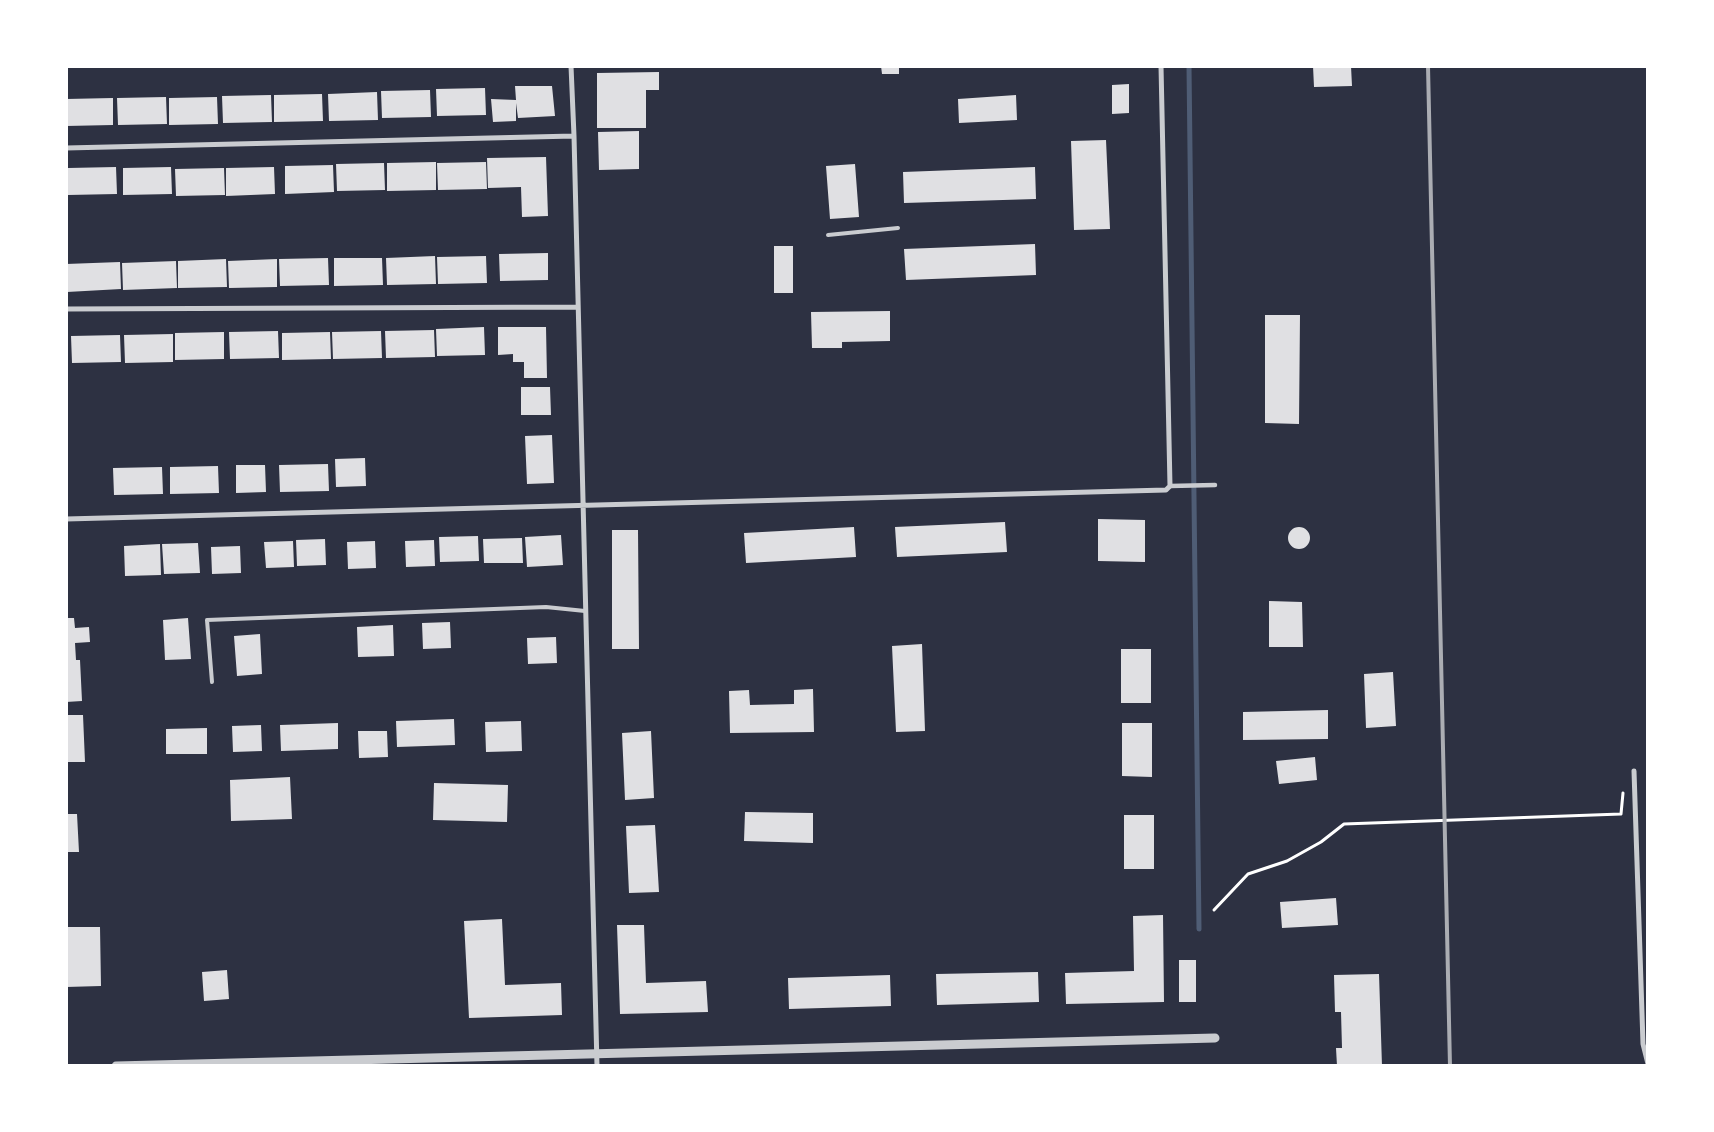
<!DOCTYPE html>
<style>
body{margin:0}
#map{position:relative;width:1714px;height:1132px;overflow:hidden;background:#2d3142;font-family:"PT Sans",sans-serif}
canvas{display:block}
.frame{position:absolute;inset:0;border:68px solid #fff;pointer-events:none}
</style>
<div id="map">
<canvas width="1714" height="1132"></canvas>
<div class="frame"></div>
</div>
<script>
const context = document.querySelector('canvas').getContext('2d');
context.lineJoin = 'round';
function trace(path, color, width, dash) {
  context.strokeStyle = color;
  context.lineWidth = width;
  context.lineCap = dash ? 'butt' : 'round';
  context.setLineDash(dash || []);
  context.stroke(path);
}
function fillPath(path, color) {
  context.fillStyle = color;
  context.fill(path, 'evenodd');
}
trace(new Path2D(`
 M1189,66L1199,929`), '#4f5d75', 5);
fillPath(new Path2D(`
 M881,66H899V74H882Z
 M1313,66H1351L1352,86L1314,87Z
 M659,72V90H646V128H597V73Z
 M1129,84V113L1112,114V85Z
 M515,86H552L555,116L518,118L516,103V121L493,122L491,99L516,100Z
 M485,88L486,115L437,116L436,89Z
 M430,90L431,117L382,118L381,91Z
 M377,92L378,120L329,121L328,94Z
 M322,94L323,121L274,122V95Z
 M271,95L272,122L223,123L222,96Z
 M1016,95L1017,120L959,123L958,99Z
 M166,97L167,124L118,125L117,98Z
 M217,97L218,124L169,125V98Z
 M113,98V125L66,126V99Z
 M639,131V169L599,170L598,132Z
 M1106,140L1110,229L1074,230L1071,141Z
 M546,157L548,216L522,217L521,187L488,188L487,158Z
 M436,162V190L387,191V163Z
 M486,162L487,189L438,190L437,163Z
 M384,163L385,190L337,191L336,164Z
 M855,164L859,217L830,219L826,166Z
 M333,165L334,192L285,194V166Z
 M116,167L117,194L68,195V168Z
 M171,167L172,194L123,195V168Z
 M274,167L275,194L226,196V168Z
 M1035,167L1036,199L904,203L903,172Z
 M224,168L225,195L176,196L175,169Z
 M1035,244L1036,275L906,280L904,249Z
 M774,246H793V293H774Z
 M548,253V280L500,281L499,254Z
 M435,256L436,284L387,285L386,258Z
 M486,256L487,283L438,284L437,257Z
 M328,258L329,285L280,286L279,259Z
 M334,258H382L383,285L334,286Z
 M226,259L227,287L178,288V261Z
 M277,259V287L229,288L228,261Z
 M176,261L177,288L123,290L122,263Z
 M120,262L121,289L67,292L66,264Z
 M890,311V341L842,342V348H812L811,312Z
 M1265,315H1300L1299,424L1265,423Z
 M484,327L485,355L437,356L436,329Z
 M498,327H546L547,378H524V362H513V354L498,355Z
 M434,330L435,357L386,358L385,331Z
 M278,331L279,358L230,359L229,332Z
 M381,331L382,358L333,359L332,332Z
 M224,332V359L175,360V333Z
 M330,332L331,359L282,360V333Z
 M173,334V362L125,363L124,335Z
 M120,335L121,362L72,363L71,336Z
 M521,387H550L551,415H521Z
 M552,435L554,483L527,484L525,436Z
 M365,458L366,486L336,487L335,459Z
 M328,464L329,491L280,492L279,465Z
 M236,465H265L266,492L236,493Z
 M218,466L219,493L170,494V467Z
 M162,467L163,494L114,495L113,468Z
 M1098,519L1145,520V562L1098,561Z
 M1005,522L1007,552L897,557L895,527Z
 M854,527L856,557L746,563L744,533Z
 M1288 538a11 11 0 1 1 22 0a11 11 0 1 1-22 0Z
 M612,530H638L639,649H612Z
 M561,535L563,565L527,567L525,537Z
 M478,536L479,561L440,562L439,537Z
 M522,538L523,563H484L483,539Z
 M325,539L326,565L297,566L296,540Z
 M434,540L435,566L406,567L405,541Z
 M293,541L294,567L266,568L264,542Z
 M375,541L376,568L348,569L347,542Z
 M198,543L200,573L164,574L162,544Z
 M160,544L161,575L125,576L124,546Z
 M240,546L241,573L212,574L211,547Z
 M1269,601L1302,602L1303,647H1269Z
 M66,618H74L75,628L89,627L90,642L75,643L76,660H80L82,701L66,702Z
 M188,618L191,659L165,660L163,620Z
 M450,622L451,648L423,649L422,623Z
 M393,625L394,656L358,657L357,627Z
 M260,634L262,674L237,676L234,636Z
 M556,637L557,663L528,664L527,638Z
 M922,644L925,731L896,732L892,646Z
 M1121,649H1151V703H1121Z
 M1393,672L1396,726L1366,728L1364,674Z
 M813,689L814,732L730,733L729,691L749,690L750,705L794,704V690Z
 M1328,710V739L1243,740V712Z
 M66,715H83L85,762H66Z
 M454,719L455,745L397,747L396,721Z
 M521,721L522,751L486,752L485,722Z
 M338,723V749L281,751L280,725Z
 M1122,723H1152V777L1122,776Z
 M261,725L262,751L233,752L232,726Z
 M207,728V754H166V729Z
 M358,731H387L388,757L359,758Z
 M651,731L654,798L625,800L622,733Z
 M1315,757L1317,780L1279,784L1276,761Z
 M290,777L292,819L231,821L230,780Z
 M434,783L508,785L507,822L433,820Z
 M745,812L813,813V843L744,841Z
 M66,814H77L79,852H66Z
 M1124,815H1154V869H1124Z
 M655,825L659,892L629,893L626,826Z
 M1336,898L1338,925L1282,928L1280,902Z
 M1163,915L1164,1002L1066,1004L1065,973L1134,971L1133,916Z
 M502,919L505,985L561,983L562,1015L469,1018L464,921Z
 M617,925H644L646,983L706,981L708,1012L620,1014Z
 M66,927H100L101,986L66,987Z
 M1179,960H1196V1002H1179Z
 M227,970L229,999L204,1001L202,972Z
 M1038,972L1039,1002L937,1005L936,974Z
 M1379,974L1382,1066H1337L1336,1048H1342L1341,1012H1335L1334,975Z
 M890,975L891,1006L789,1009L788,978Z`), '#e0e0e3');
trace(new Path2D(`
 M1214,910L1248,874L1287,861L1321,842L1344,824L1621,814L1623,793`), '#fff', 3);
trace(new Path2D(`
 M828,235L898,228
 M212,682L207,620L546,607L585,611`), '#caccd0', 4);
trace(new Path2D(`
 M1170,486L1215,485`), '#caccd0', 4.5);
trace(new Path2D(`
 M571,66L574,136L597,1066
 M66,148L574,136
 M66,309L578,307
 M66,519L1166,490L1170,486L1161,66
 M1634,771L1643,1044L1648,1064`), '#caccd0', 5);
trace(new Path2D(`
 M116,1066L1215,1038`), '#caccd0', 9);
trace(new Path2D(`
 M1428,66L1450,1066`), '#abadb3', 4);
</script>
